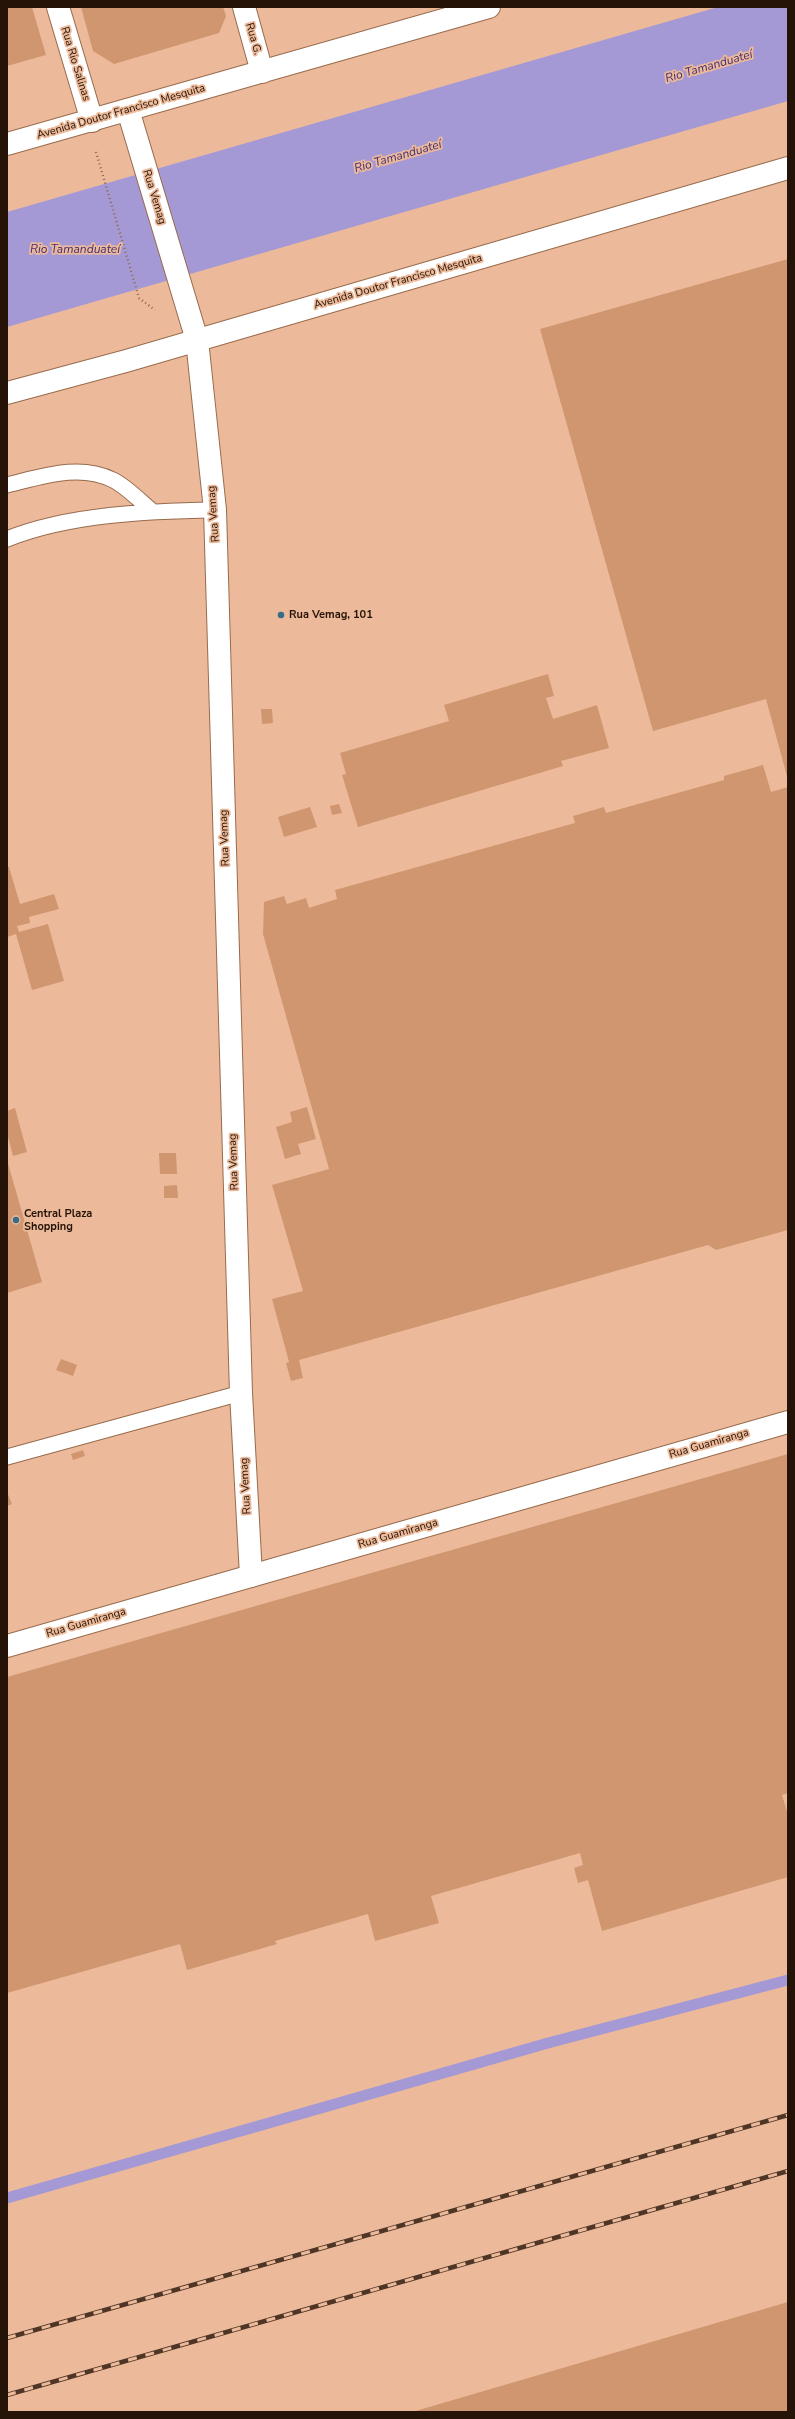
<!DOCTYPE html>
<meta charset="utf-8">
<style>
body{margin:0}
#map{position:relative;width:795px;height:2419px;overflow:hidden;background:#ecba9a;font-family:"Nunito Sans",sans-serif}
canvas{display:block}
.frame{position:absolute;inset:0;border:8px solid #251307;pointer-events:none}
</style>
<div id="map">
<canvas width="795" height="2419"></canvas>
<div class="frame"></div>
</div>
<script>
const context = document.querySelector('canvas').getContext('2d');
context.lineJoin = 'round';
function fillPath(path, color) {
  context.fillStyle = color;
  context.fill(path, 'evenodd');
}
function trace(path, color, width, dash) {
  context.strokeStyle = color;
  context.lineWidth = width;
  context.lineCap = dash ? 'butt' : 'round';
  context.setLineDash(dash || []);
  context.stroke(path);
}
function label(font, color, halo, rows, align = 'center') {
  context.font = font + ' "Nunito Sans",sans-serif';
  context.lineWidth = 3.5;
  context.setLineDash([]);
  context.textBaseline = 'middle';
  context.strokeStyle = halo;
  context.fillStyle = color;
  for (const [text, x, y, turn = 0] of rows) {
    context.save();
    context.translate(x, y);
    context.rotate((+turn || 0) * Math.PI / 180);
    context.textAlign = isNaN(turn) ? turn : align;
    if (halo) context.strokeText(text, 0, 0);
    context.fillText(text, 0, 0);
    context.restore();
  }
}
fillPath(new Path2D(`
 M718,7H788V101L7,327V212Z`), '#a599d5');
trace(new Path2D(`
 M7,2198L548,2043L788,1980`), '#a599d5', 11);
fillPath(new Path2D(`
 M10,7H32L46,55L7,66V8Z
 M81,7H223L226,16L219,33L114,64L93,51Z
 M788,259V780L766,699L653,731L540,329Z
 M548,674L554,696L546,698L553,719L597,705L609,748L561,761L563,766L358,827L342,775L346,774L340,753L449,721L444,705Z
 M261,709H272L273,723L262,724Z
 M763,765L771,792L788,787V1230L716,1250L708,1245L299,1360L303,1378L291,1381L286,1363L289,1362L272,1299L303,1291L272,1185L329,1169L263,934L264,902L284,896L287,904L306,898L309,908L337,899L335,890L575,823L573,816L604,807L606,813L724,780V776Z
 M339,804L342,813L332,815L330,806Z
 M310,807L317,827L284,837L278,817Z
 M7,867H9L20,904L54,894L59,909L29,917L30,923L17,926L19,932L48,924L64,981L32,990L16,934L7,937Z
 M307,1107L316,1139L298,1144L301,1154L285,1159L276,1127L292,1122L290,1112Z
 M15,1108L27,1152L13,1156L7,1133V1111Z
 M159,1153H176L177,1174H160Z
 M7,1160L42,1282L7,1293Z
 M177,1185L178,1198H164V1186Z
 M61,1359L77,1365L73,1376L56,1370Z
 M83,1450L85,1456L73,1460L71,1454Z
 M788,1454V1793L782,1795L788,1815V1877L602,1931L588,1880L578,1883L574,1868L583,1865L580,1853L431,1896L439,1923L375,1941L368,1914L275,1941L277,1944L187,1970L180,1944L7,1993V1677Z
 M7,1492L12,1504L7,1506Z
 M788,2302V2412H412L689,2331Z`), '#d09670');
const lane = new Path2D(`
 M7,485C41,477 79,463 113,480C127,487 140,501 152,511
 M7,539C69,514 149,511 215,510
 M7,1457L241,1393`);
const street = new Path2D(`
 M58,7L92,121
 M244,7L262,72
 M251,1576L788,1422`);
const secondary = new Path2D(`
 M7,1646L251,1576L241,1393L215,510L197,340L128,110`);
const highway = new Path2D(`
 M7,144L489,7
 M7,393L126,361L788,168`);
trace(lane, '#986b4d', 17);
trace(street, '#986b4d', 24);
trace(secondary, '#986b4d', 24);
trace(highway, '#986b4d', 24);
trace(new Path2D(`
 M96,152L139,298L155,310`), '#8c6a53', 2.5, [1, 3]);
trace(lane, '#fff', 15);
trace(street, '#fff', 22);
trace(secondary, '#fff', 22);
trace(highway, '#fff', 22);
const rail = new Path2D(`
 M7,2338L788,2115
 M7,2395L788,2171`);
trace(rail, '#4e3525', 4.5);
trace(rail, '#ecba9a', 3, [9]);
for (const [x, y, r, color] of [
 [281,615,4,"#386d89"],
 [16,1220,4,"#386d89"]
]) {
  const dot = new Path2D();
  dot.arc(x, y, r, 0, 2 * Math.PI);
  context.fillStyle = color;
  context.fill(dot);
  trace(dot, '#ecba9a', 1.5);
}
label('11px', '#251307', '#ecba9a', [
 ["Rua G.",253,39,74],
 ["Rua Rio Salinas",75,64,73],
 ["Avenida Doutor Francisco Mesquita",121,112,-16],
 ["Rua Vemag",154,197,73],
 ["Avenida Doutor Francisco Mesquita",398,282,-16],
 ["Rua Vemag",214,514,-94],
 ["Rua Vemag",225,838,-92],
 ["Rua Vemag",234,1162,-92],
 ["Rua Guamiranga",709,1444,-16],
 ["Rua Vemag",246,1486,-93],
 ["Rua Guamiranga",398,1534,-16],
 ["Rua Guamiranga",86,1623,-16]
]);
label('bold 11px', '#251307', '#ecba9a', [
 ["Rua Vemag, 101",289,615],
 ["Central Plaza",24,1214],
 ["Shopping",24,1227]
], 'left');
label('italic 12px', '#422c73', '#ecba9a', [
 ["Rio Tamanduateí",709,67,-16],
 ["Rio Tamanduateí",398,157,-16],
 ["Rio Tamanduateí",75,250]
]);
</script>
